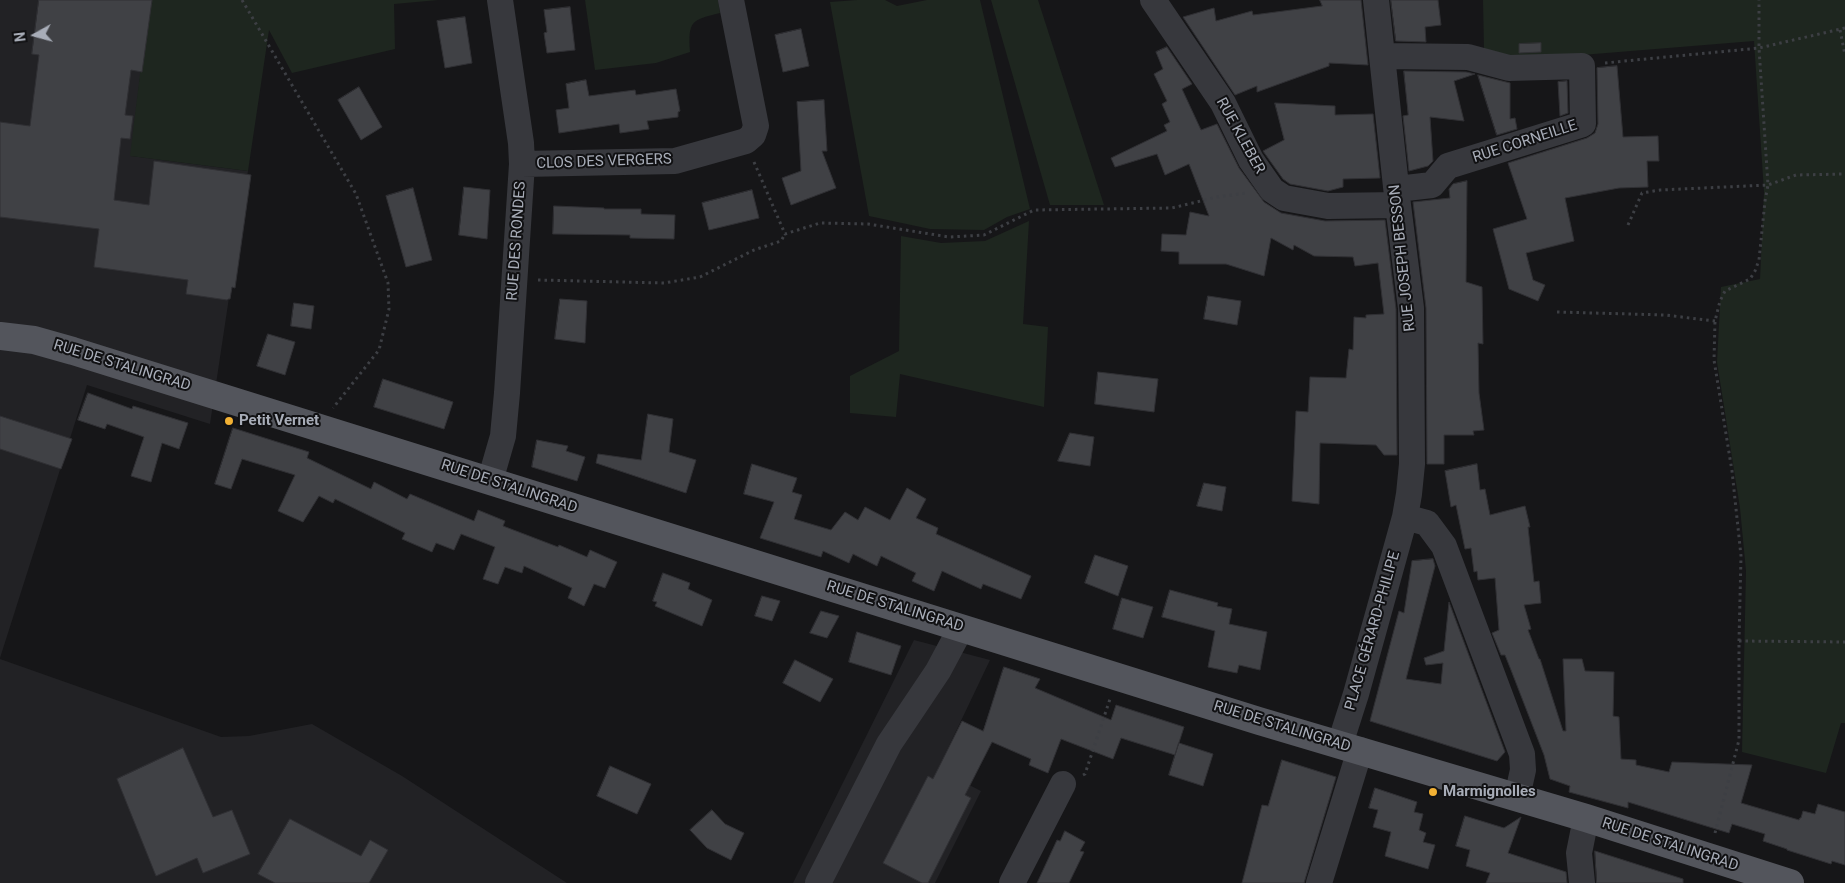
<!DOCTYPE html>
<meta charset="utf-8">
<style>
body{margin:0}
#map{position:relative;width:1845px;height:883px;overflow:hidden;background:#161618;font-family:Roboto,sans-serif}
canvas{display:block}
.north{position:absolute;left:10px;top:10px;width:50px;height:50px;-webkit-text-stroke:4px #111113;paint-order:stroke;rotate:263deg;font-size:14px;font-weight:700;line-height:20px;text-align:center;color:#a8adb8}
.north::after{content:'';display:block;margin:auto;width:18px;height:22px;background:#a8adb8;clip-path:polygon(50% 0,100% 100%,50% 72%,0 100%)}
</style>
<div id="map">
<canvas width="1845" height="883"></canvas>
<div class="north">N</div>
</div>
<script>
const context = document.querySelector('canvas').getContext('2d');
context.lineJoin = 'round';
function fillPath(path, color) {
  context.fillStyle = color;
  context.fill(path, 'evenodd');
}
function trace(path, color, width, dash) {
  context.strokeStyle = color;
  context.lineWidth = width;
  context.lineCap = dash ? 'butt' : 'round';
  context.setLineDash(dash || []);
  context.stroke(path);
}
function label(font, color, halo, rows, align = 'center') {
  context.font = font + ' Roboto,sans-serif';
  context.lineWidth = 4;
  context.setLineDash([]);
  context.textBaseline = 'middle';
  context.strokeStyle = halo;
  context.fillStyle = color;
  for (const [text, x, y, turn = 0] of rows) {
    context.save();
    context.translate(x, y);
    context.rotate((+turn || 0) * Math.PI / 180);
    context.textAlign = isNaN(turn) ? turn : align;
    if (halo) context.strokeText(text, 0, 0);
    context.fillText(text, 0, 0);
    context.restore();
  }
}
fillPath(new Path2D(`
 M0,0H149L131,156L248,171L210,424L87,385L0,658Z
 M914,640L990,660L938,769L981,791L935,883H793Z
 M0,659L221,737L249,736L312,724L402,776L567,883H0Z`), '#222225');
fillPath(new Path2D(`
 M149,0H438L394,4L395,49L292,73L269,30L248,171L130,156Z
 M585,0H718L720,13C691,20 688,21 690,52L656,63L595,70Z
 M857,0H885L897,6L927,0H980L1030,209L1007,217L984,230L930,229L869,216L830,2Z
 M991,0H1038L1104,205H1050Z
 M1483,0H1845V723H1841L1826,773L1742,752L1746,571L1740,508L1717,362L1721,287L1760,279L1764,192L1754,41L1508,61L1484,50Z
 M1029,221L1023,324L1048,327L1044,407L900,374L896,417L850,413V376L899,351L901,236L941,243L985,241Z`), '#1e261f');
const building = new Path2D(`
 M39,0H152L142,72L131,70L125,115L133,116L130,139L121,138L114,200L149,205L154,161L251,175L235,288L232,287L230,299H228L227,300L186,294L188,280L94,267L99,229L0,217V122L30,126L39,55L32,54Z
 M1320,0H1361L1368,65L1329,63V66L1257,92V86L1235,95L1183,17L1214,8L1216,21L1252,11L1253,15L1322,6Z
 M1391,0H1438L1441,25L1425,27L1426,42L1396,41Z
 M570,7L575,50L547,53L544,33L547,32L544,10Z
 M465,17L472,63L445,68L437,21Z
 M801,29L809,66L783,72L775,35Z
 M1541,43V52L1519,53V44Z
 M1167,47L1192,84L1182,89L1201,130L1217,124L1239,168L1264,202L1281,213L1325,221L1385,220L1396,309L1397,455H1384L1376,445L1320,443L1319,504L1292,501L1296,411L1308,412L1310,377L1346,378L1349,349L1353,350L1354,317L1366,318V315L1384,314L1378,263L1355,266L1353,257L1314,256L1294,245L1293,250L1271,238L1264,276L1226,264H1179V252L1161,251L1162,234L1186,235L1190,212L1209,216L1189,164L1165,175L1157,154L1115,167L1111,158L1167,131L1164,125L1170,122L1162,104L1167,101L1154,74L1163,69L1156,52Z
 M1617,66L1623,137L1658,136L1659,161H1647L1648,187L1619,188L1565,198L1574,241L1526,253L1533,280L1545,285L1538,301L1509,289L1493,229L1527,219L1508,163L1587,138L1595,133L1598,124L1597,68Z
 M1404,71L1466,72L1475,74L1454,81L1464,121L1430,117L1433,161L1428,166L1409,171L1403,116L1408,115Z
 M1478,75L1510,83V119L1515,118L1517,129L1497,135Z
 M586,80L589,96L635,90L636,95L676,89L680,111L678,112V117L647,121L649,129L620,133L619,124L559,133L556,110L569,108L566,84Z
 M1567,81L1568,113L1560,116L1558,82Z
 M359,87L382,127L361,140L338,100Z
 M824,100L827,151H822L836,188L791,205L782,178L801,171L797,102Z
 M1275,103L1335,106V115L1373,114L1380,178L1343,179V187L1328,191L1290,184L1283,179L1263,151L1284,140Z
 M1467,181L1466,282L1482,287L1483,344L1478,343L1479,393L1484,430L1473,431L1474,435H1444V464H1427L1426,308L1413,202L1450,198L1449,189L1453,184Z
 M464,187L490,190L487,239L459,235Z
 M413,188L432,260L406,267L386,196Z
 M752,190L759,218L709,230L702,203Z
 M554,206L604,208V209H641V214L675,215L674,239L630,238V235L553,234Z
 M1208,296L1241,301L1237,325L1204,319Z
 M560,299L587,301L585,343L555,339Z
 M294,303L314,306L311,329L291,326Z
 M268,334L295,342L285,375L257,366Z
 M1098,372L1158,379L1154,412L1095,404Z
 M383,379L453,402L444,429L374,407Z
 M88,393L132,409L133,406L188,423L179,449L162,443L151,482L131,476L144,437L107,424L105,429L78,420Z
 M648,414L673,419L669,452L696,460L686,493L596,463L598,454L641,460Z
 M0,416L72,439L61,469L0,449Z
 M233,428L309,452L307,458L371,489L374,482L407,499L410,494L474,521L478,510L505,521L503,526L558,547L559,545L587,557L590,550L617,562L605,588L594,584L584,606L568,598L572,588L524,566L522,573L505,567L498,584L483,579L495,547L461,534L454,550L436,543L432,552L402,539L405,533L335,499L333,503L319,496L303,522L278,511L295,475L242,459L231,489L215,484Z
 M1070,433L1094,437L1090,466L1058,461Z
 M537,440L568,446L566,451L585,457L577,481L532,467Z
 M752,464L797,478L792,492L802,495L794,519L831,530L845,512L858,520L865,507L890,520L907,488L926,499L916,518L938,528L936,534L1031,576L1021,599L983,584L981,589L942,571L934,591L912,581L916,573L881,556L877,566L853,554L849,563L823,551L821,557L760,538L774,502L744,494Z
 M1477,464L1480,490L1485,489L1490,515L1525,506L1530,527H1528L1534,582L1539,581L1541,603L1524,605L1531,629L1528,630L1539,659H1540L1563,731H1566L1563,659H1582L1585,671L1614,672L1613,716L1619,717L1621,759L1636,760V765L1669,772L1672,762L1752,765L1741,803L1799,820L1800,818H1801L1803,811L1815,814L1818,804L1845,812V865L1832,861L1831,864L1787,850V849L1763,841L1765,834L1732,824L1729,833L1628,802V808L1569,792L1570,786L1550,779L1544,755L1511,670L1505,655H1501L1492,633L1499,630L1495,578L1478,580L1477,571L1474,572L1471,548L1465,549L1456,505L1451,507L1445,471Z
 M1204,483L1226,487L1222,511L1197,506Z
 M1095,555L1128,566L1118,596L1085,583Z
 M1433,559L1435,566L1406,679L1441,684L1443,663L1426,665L1424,658L1444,651L1449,602L1505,752L1497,761L1370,721L1399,611L1404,613L1412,561Z
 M663,573L690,583L688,589L712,600L702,626L655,606L657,602L653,601Z
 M1170,590L1218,603L1217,606L1232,609L1229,624L1267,632L1260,670L1239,665L1237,673L1208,667L1215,631L1162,617Z
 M762,596L780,601L772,621L755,616Z
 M1122,598L1153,607L1143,638L1113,629Z
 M821,611L839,616L827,638L810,633Z
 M857,632L901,646L891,675L849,662Z
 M795,660L833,679L820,702L783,683Z
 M1004,667L1040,679L1035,688L1111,720L1116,705L1184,727L1175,755L1121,738L1113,759L1061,739L1048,773L1029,765L1031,759L992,742L965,795L971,798L928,883H922L883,863L928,776L933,779L962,721L983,731Z
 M1179,743L1213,754L1203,786L1169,775Z
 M183,748L213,817L232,810L250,854L203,873L197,858L156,876L117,779Z
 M1282,760L1336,777L1304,883H1242L1262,805L1268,806Z
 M610,766L651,784L637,814L597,796Z
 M1375,788L1417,802L1414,812L1423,814L1419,830L1426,833L1423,842L1435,845L1428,869L1385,856L1391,832L1373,827L1378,810L1369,808Z
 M712,810L725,824L744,833L731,860L707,848L690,830Z
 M1465,816L1504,828L1521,817L1508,853L1566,872L1567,883H1486L1490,873L1466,866L1470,850L1456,846Z
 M290,819L361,856L370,840L388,850L369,883H275L258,874Z
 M1065,831L1085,842L1080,851L1084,852L1069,883H1037L1057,840L1060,841Z
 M1595,851L1683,879V883H1597Z`);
fillPath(building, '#404145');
trace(building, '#303034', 1);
trace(new Path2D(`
 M242,0L356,194L388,283L389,309L379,350L333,408
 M1840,30L1845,55
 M1605,63L1759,48L1845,28
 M754,162L785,234L820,223L868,224L949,237L984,235L1034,210L1172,208L1217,197L1247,193
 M1628,225L1642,193L1660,190L1768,185L1796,175L1845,174
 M538,280L664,283L700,277L754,250L781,241L785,234
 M1557,312L1665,315L1715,321
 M1739,641L1845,642
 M1083,775L1085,774L1110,699
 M1715,833L1739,740V641L1741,556L1732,471L1714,360L1715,321L1720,301L1725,291L1750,279L1755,271L1759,260L1765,201L1768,185L1759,48V0`), '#3d3f44', 3, [2.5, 4]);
trace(new Path2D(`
 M1153,0L1223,103L1251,160L1272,190L1284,198L1328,206L1398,205
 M1383,56L1468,57L1509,68L1582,66L1583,124L1448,166L1432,185L1397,189
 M522,164L675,161L746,141L753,135L756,126L731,0
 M490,481L503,436L507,393L522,164L521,143L500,0
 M1405,517L1427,523L1444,546L1522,754L1523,770L1517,797
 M1340,744L1356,694L1405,517L1409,494L1412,464L1411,308L1398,205L1376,0
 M818,883L889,744L938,671L961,628
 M1012,883L1063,784
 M1319,883L1360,750
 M1582,883L1579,853L1586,818`), '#37383d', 26);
trace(new Path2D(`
 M0,336L34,340L73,351L1259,721L1586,818L1790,883`), '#53555c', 28);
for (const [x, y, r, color] of [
 [229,421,5,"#f2b134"],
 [1433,792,5,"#f2b134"]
]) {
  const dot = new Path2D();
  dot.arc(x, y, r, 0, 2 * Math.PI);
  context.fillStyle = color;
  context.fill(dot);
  trace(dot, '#111113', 2);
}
label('15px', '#a8adb8', '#111113', [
 ["RUE KLEBER",1240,136,61],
 ["RUE CORNEILLE",1525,142,-18],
 ["CLOS DES VERGERS",604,162,-2],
 ["RUE DES RONDES",517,241,-86],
 ["RUE JOSEPH BESSON",1403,258,-96],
 ["RUE DE STALINGRAD",122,366,17],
 ["RUE DE STALINGRAD",509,487,18],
 ["RUE DE STALINGRAD",895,607,17],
 ["PLACE GÉRARD-PHILIPE",1373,631,-74],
 ["RUE DE STALINGRAD",1282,727,17],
 ["RUE DE STALINGRAD",1670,845,18]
]);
label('bold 15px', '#a8adb8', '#111113', [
 ["Petit Vernet",239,421],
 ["Marmignolles",1443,792]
], 'left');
</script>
